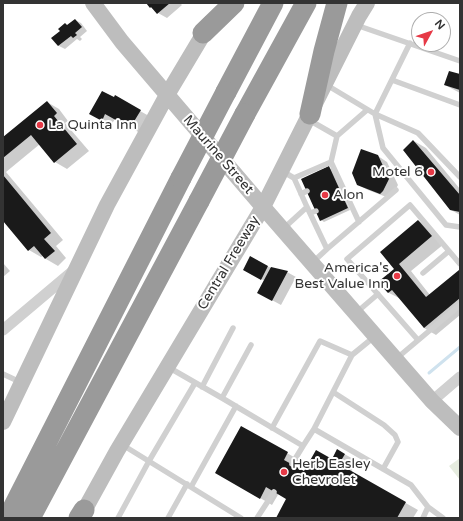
<!DOCTYPE html>
<style>
body{margin:0}
#map{position:relative;width:463px;height:521px;overflow:hidden;background:#fff;font-family:"Varela Round",sans-serif}
canvas{display:block}
.frame{position:absolute;inset:0;border:4px solid #333;pointer-events:none}
.north{position:absolute;left:411px;top:12px;width:40px;height:40px;box-sizing:border-box;background:#fff;border:1px solid #adadad;border-radius:50%;rotate:50deg;font-size:11px;font-weight:700;line-height:16px;text-align:center;color:#333}
.north::after{content:'';display:block;margin:auto;width:14px;height:18px;background:#e63946;clip-path:polygon(50% 0,100% 100%,50% 72%,0 100%)}
</style>
<div id="map">
<canvas width="463" height="521"></canvas>
<div class="frame"></div>
<div class="north">N</div>
</div>
<script>
const context = document.querySelector('canvas').getContext('2d');
context.lineJoin = 'round';
function fillPath(path, color) {
  context.fillStyle = color;
  context.fill(path, 'evenodd');
}
function trace(path, color, width, dash) {
  context.strokeStyle = color;
  context.lineWidth = width;
  context.lineCap = dash ? 'butt' : 'round';
  context.setLineDash(dash || []);
  context.stroke(path);
}
function label(font, color, halo, rows, align = 'center') {
  context.font = font + ' "Varela Round",sans-serif';
  context.lineWidth = 4;
  context.setLineDash([]);
  context.textBaseline = 'middle';
  context.strokeStyle = halo;
  context.fillStyle = color;
  for (const [text, x, y, turn = 0] of rows) {
    context.save();
    context.translate(x, y);
    context.rotate((+turn || 0) * Math.PI / 180);
    context.textAlign = isNaN(turn) ? turn : align;
    if (halo) context.strokeText(text, 0, 0);
    context.fillText(text, 0, 0);
    context.restore();
  }
}
fillPath(new Path2D(`
 M460,458V480L449,466Z`), '#e6ecdf');
fillPath(new Path2D(`
 M147,3H180L182,5L167,18L158,13L155,10L150,7Z
 M75,20L81,23L87,31L80,37L82,39L80,41L77,39L65,49L59,46L53,38Z
 M460,75V93L445,85Z
 M115,97L149,116L140,133L115,119L111,125L91,114L114,98Z
 M47,102L59,109L68,121L65,123L89,151L67,169L55,162L40,144L6,172L63,240L56,246L66,258L58,266L46,259L43,256L41,257L29,250L3,219V138Z
 M414,141L426,148L460,189V215L451,210Z
 M378,156L387,162L398,185L392,196L389,198L368,190L358,185Z
 M329,168L332,169L350,210L324,222L321,220Z
 M419,221L431,228L444,244L411,271L430,295L460,272V315L436,335L424,328L401,299L389,293L380,282L395,269Z
 M251,258L271,268L287,272L296,277L281,305L268,298L265,281L244,270Z
 M3,263L10,271L3,277Z
 M242,427L299,460L295,467L304,472L332,460L337,450L357,461L351,472L418,510L413,518H277L288,498L279,493L272,505L216,472Z`), '#0003');
trace(new Path2D(`
 M429,373L460,347`), '#cfe2ee', 3);
fillPath(new Path2D(`
 M146,3H170L157,14L151,7L150,8Z
 M75,19L82,27L75,33L77,35L73,38L71,36L58,46L51,38L60,31L58,29L65,23L67,25Z
 M449,71L460,74V90L444,85Z
 M102,91L114,97L115,95L141,110L130,128L105,114L102,121L89,114Z
 M47,101L57,113L54,116L77,144L54,163L31,135L3,158V137Z
 M413,140L460,195V212L450,210L403,150Z
 M361,149L378,155L389,179L383,191L380,194L357,185L352,173Z
 M329,166L348,208L320,221L301,179Z
 M3,175L51,233L44,239L55,251L45,259L34,246L28,251L3,221Z
 M418,220L432,236L399,264L426,297L459,270L460,271V298L424,328L392,290L388,293L378,282L394,269L380,252Z
 M250,256L268,266L261,280L243,270Z
 M271,267L288,271L272,301L257,293Z
 M241,426L288,452L284,460L304,471L316,450L332,459L337,449L345,454L339,464L406,502L397,518H276L286,499L266,487L260,499L215,473Z`), '#1a1a1a');
trace(new Path2D(`
 M356,25L460,61
 M410,43L375,114L418,133L460,177
 M392,80L460,105
 M325,84L375,114L383,148L446,225L460,227
 M309,120L337,136L367,110
 M337,136L331,162L359,222
 M282,171L294,178L307,207L327,249L313,262
 M294,178L331,162
 M301,194L307,191
 M310,213L316,211
 M284,228L307,207
 M327,249L396,190
 M423,273L449,251
 M357,312L378,294
 M418,340L347,259L410,205L460,264
 M397,358L460,305
 M168,367L222,398L303,446L314,429L352,355L374,337
 M3,374L20,382
 M202,387L233,328
 M333,392L384,425L395,435L398,442L383,469
 M222,398L251,345
 M272,428L320,341L352,355
 M314,429L411,485L428,507L423,518
 M121,444L241,518
 M292,464L303,446
 M191,487L236,406
 M428,507L443,518
 M118,518L149,461L195,383
 M168,518L187,484
 M257,518L274,492`), '#d0d0d0', 5.5);
trace(new Path2D(`
 M3,330L73,271
 M432,401L460,377`), '#d0d0d0', 11);
trace(new Path2D(`
 M93,3L122,42L263,207L432,401L460,428
 M3,422L107,205L167,95L210,23
 M80,518L117,451L263,207L359,16L367,3`), '#bdbdbd', 16);
trace(new Path2D(`
 M203,33L234,3
 M226,92L273,3
 M245,114L306,3
 M310,114L324,51L337,3
 M8,518L181,178
 M30,518L199,201
 M79,518L84,510`), '#9a9a9a', 21);
trace(new Path2D(`
 M181,178L226,92
 M199,201L245,114`), '#9a9a9a', 21);
for (const [x, y, r, color] of [
 [40,125,4,"#e63946"],
 [431,172,4,"#e63946"],
 [325,195,4,"#e63946"],
 [397,276,4,"#e63946"],
 [284,472,4,"#e63946"]
]) {
  const dot = new Path2D();
  dot.arc(x, y, r, 0, 2 * Math.PI);
  context.fillStyle = color;
  context.fill(dot);
  trace(dot, '#fff', 1.5);
}
label('14px', '#333', '#fff', [
 ["La Quinta Inn",48,125],
 ["Motel 6",423,172,"right"],
 ["Alon",333,195],
 ["America's",389,268,"right"],
 ["Best Value Inn",389,284,"right"],
 ["Herb Easley",292,464],
 ["Chevrolet",292,480]
], 'left');
label('14px', '#333', '#fff', [
 ["Maurine Street",218,155,49],
 ["Central Freeway",229,263,-59]
]);
</script>
